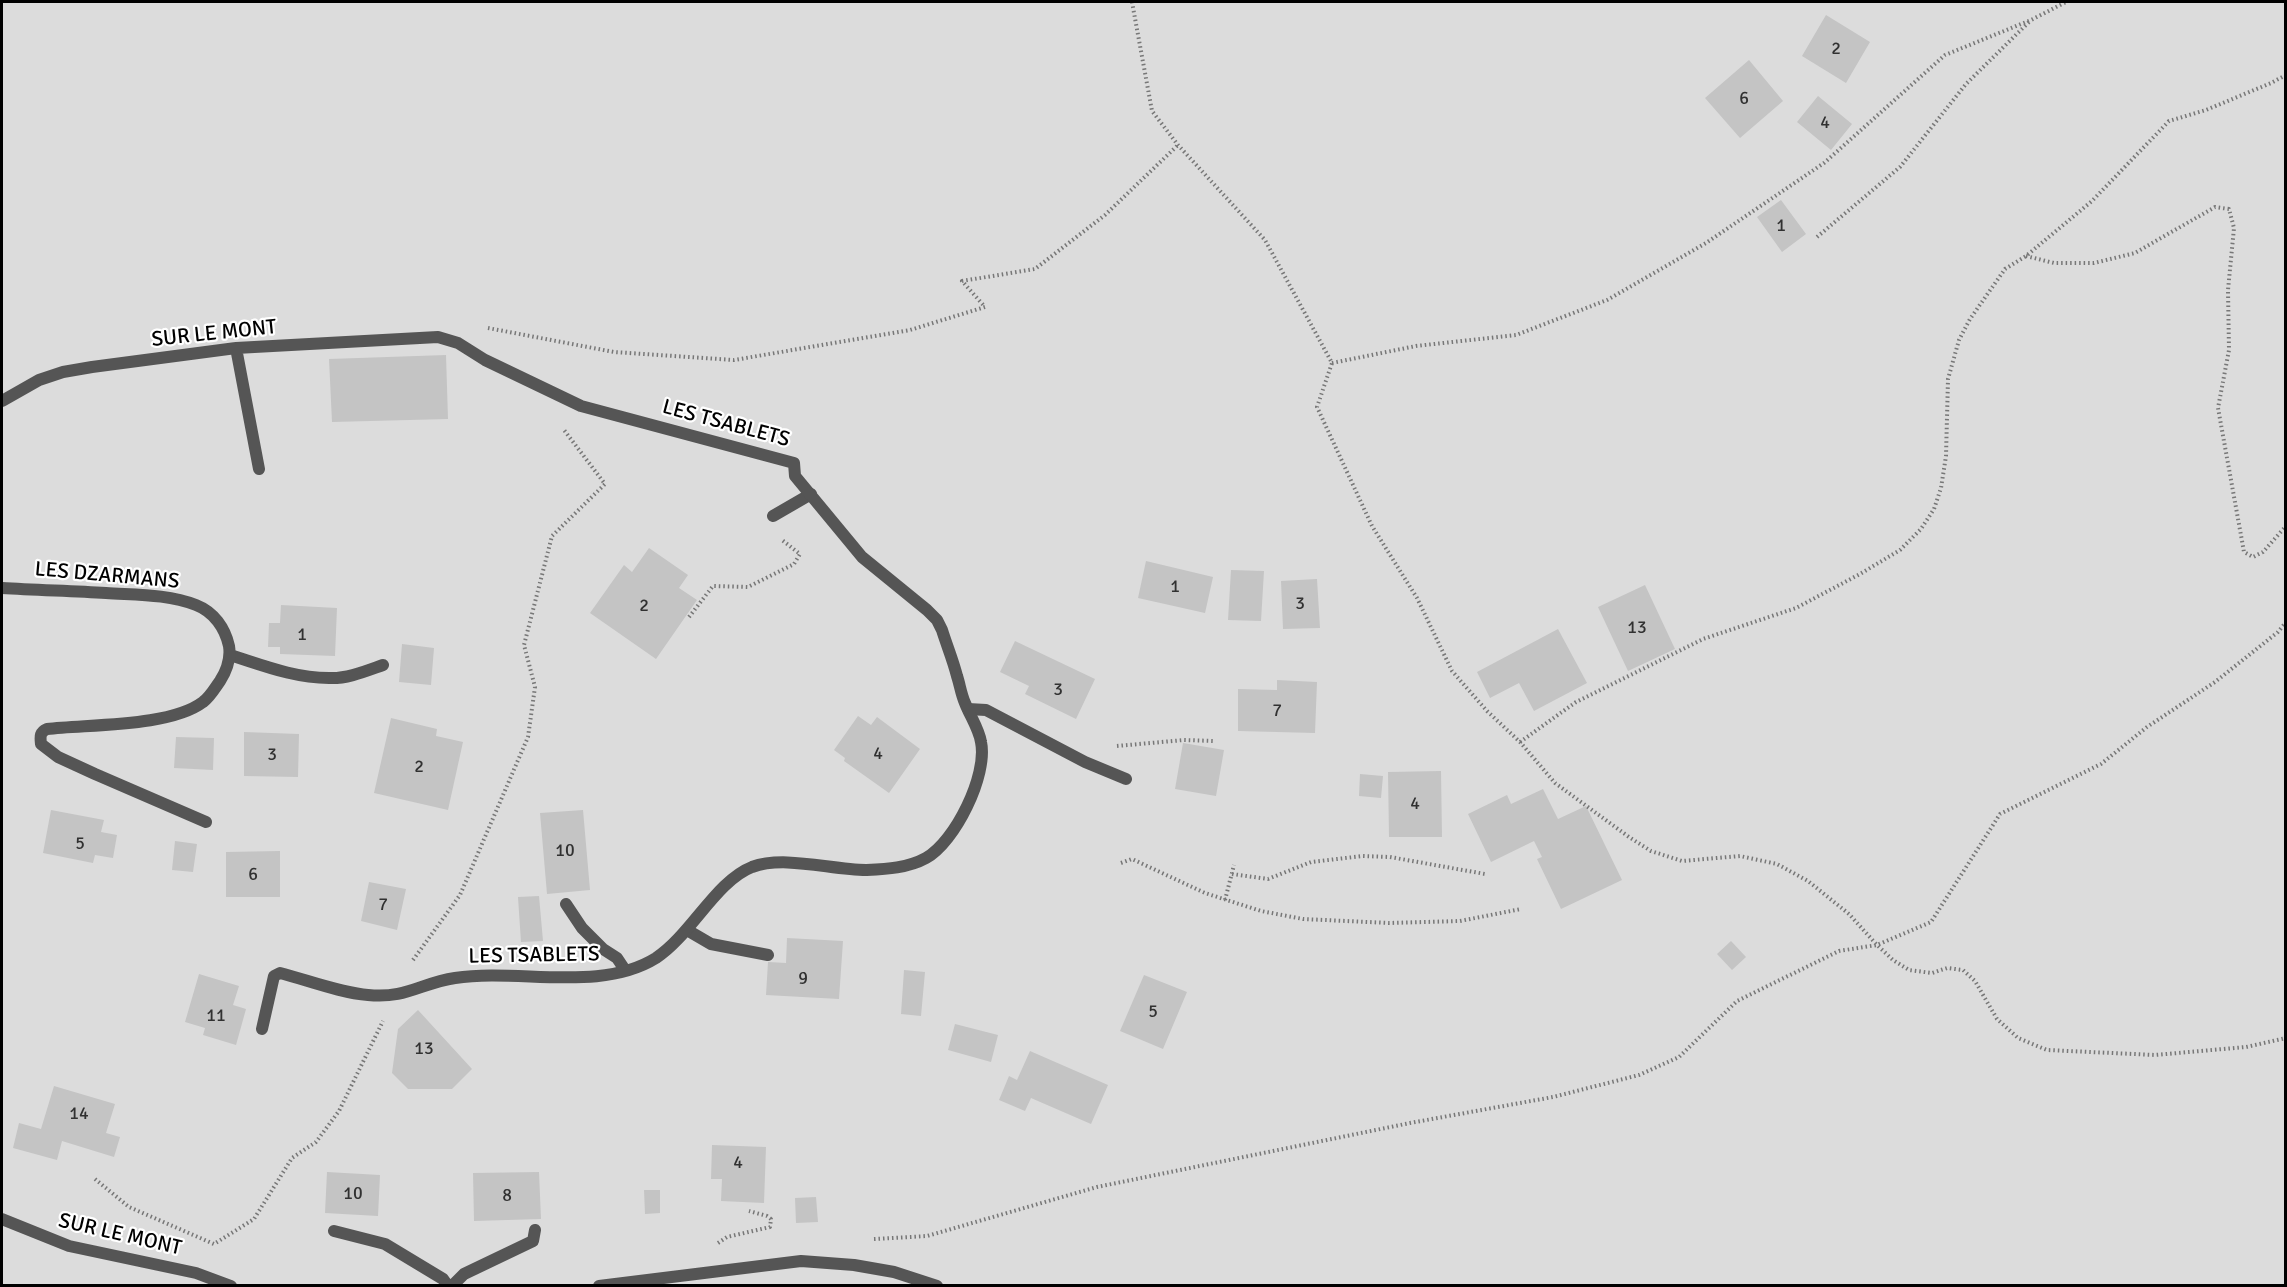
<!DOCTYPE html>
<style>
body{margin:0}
#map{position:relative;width:2287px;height:1287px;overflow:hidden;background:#fff;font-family:Signika,sans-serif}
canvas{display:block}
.frame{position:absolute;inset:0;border:3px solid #000;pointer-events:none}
</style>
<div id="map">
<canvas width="2287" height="1287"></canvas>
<div class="frame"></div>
</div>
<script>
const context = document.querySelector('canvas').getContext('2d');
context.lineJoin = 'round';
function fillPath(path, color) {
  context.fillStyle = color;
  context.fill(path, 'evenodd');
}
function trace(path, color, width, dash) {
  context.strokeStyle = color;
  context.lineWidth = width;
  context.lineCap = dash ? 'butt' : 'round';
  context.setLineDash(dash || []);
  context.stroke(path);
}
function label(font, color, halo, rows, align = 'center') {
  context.font = font + ' Signika,sans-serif';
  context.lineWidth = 4.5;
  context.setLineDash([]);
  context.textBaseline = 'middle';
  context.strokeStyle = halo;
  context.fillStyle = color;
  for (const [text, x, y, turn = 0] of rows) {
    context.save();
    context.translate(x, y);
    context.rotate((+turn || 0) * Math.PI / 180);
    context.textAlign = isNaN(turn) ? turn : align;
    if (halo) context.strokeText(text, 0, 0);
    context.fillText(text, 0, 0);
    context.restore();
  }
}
fillPath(new Path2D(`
 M2,2H2285V1285L2,1286Z`), '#dcdcdc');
fillPath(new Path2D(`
 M1826,15L1870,42L1846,83L1802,56Z
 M1749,60L1783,101L1740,138L1705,98Z
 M1818,96L1852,124L1831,150L1797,122Z
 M1781,200L1806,234L1782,252L1757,217Z
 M446,355L448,419L332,422L329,359Z
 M649,548L688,575L679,588L697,600L656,659L590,613L624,565L632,572Z
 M1146,561L1213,577L1205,613L1138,598Z
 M1231,570L1264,571L1261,621L1228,620Z
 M1317,579L1320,628L1283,629L1281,581Z
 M1645,585L1675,649L1628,671L1598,607Z
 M281,605L337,608L335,656L280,654V647H268L269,623H280Z
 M1558,629L1587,683L1534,711L1519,683L1490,698L1477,672Z
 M1015,641L1095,679L1076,719L1025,694L1029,686L1000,672Z
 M402,644L434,648L431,685L399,682Z
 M1277,680L1317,682L1315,733L1238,731V689L1277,690Z
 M858,716L871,725L877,717L920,749L889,793L844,761L845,758L834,750Z
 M391,718L437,729L436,736L463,742L448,810L374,793Z
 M244,732L299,734L298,777L244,776Z
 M176,737L214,738L213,770L174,768Z
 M1183,743L1224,750L1216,796L1175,789Z
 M1441,771L1442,837H1389L1388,772Z
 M1360,774L1383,776L1381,798L1359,796Z
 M1543,789L1558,819L1586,806L1622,880L1561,909L1537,859L1542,857L1534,841L1491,862L1468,814L1507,795L1511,804Z
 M51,810L104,820L101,832L117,835L113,858L95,855L93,863L43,853Z
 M583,810L590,890L547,894L540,813Z
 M175,841L197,844L193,872L172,870Z
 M280,851V897H226V852Z
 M369,882L406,889L397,930L361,921Z
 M539,896L543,941L521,942L518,897Z
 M787,938L843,941L839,999L766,995L768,962L786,963Z
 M1731,941L1746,957L1732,970L1717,954Z
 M904,970L925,972L921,1016L901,1014Z
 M199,974L239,986L233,1005L246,1009L236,1045L203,1035L205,1028L185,1022Z
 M1144,975L1187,992L1163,1049L1120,1031Z
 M418,1010L472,1069L452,1089H408L392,1073L398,1029Z
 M955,1024L998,1035L991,1062L948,1050Z
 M1030,1051L1108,1085L1091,1124L1031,1098L1025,1111L999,1100L1009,1076L1017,1080Z
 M54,1086L115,1104L106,1133L120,1137L114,1157L62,1141L57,1160L13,1148L19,1123L41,1129Z
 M712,1145L766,1147L764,1203L721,1201L722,1179H711Z
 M327,1172L380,1175L378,1216L325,1213Z
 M539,1172L541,1219L474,1221L473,1173Z
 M644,1190H660V1213L645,1214Z
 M816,1197L818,1222L796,1223L795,1198Z`), '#c4c4c4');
trace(new Path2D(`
 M1132,2L1152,111L1178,145L1265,240L1332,363L1317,407L1372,526L1417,598L1452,671L1487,711L1520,742L1555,783L1629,837L1651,851L1682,861L1740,856L1777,864L1808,881L1849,914L1877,945L1893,960L1909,970L1932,973L1947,968L1963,970L1975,981L1997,1019L2018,1038L2047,1050L2155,1055L2246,1047L2286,1038
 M1817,237L1900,167L1966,84L2029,22
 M2026,256L2054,263H2094L2135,253L2215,207L2229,209L2234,228L2228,290L2229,350L2218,408L2244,552L2253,557L2263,552L2286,526
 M488,328L614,352L734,360L910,330L985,307L962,281L1035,269L1105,215L1178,145
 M1332,363L1416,346L1516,335L1607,300L1706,243L1824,163L1945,55L2031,20L2066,2
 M689,617L713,586L748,587L794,564L800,554L782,540
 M1520,742L1576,702L1703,639L1796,608L1860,574L1900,550L1921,529L1934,509L1941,488L1946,456L1948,379L1959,340L1970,319L2005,269L2026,256L2092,201L2169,121L2206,110L2271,83L2286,75
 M1117,746L1184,740L1215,741
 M1121,863L1132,859L1205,893L1261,911L1303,919L1389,923L1460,921L1521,909
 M1232,874L1268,879L1311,862L1363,856L1390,857L1485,874
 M1225,900L1234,865
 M413,960L460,895L528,737L535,687L524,645L552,536L605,484L564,430
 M95,1179L129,1207L214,1244L254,1219L292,1158L316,1142L339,1111L383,1021
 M874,1239L927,1236L1097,1187L1410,1123L1553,1097L1639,1075L1679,1057L1737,1001L1839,951L1877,945L1931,922L2000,814L2101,764L2147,727L2215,682L2278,632L2286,622
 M718,1243L727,1237L770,1227L771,1219L767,1216L749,1211`), '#777', 4, [1.5, 3]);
trace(new Path2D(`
 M773,516L811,494
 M230,655C262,665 294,678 329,678C347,679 366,671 383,665
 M968,709L986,710L1085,762L1126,779
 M566,904L582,928L603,949L617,958L625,970
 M687,930L711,944L768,955
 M334,1231L385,1244L443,1279L448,1286
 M452,1286L464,1274L533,1241L535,1230`), '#555', 12);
trace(new Path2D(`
 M236,348L259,469
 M2,401L39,380L63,372L92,367L236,348L438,337L458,343L485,360L581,406L794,463L795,476L862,557L927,610L937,620L942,630C947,646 953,660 957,676C960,685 961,694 965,703C970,716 979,729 981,742C988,775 955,842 926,858C908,868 886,869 866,870C831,870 785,855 752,867C716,881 691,935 656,958C600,993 518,968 455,978C421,983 406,999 368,995C341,993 307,980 280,973L274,976L262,1029
 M2,588C36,590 71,591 106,593C136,595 168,594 196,605C214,612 225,628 229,646C231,659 227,670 220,681C215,688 210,697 203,702C170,727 89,724 47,729C40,732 40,736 41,744L58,757L95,774L206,822
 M2,1219L69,1246L196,1273L231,1286
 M599,1286L801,1261L854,1265L894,1272L937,1286`), '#555', 12);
label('18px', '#313131', null, [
 ["2",1836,49],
 ["6",1744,99],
 ["4",1825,123],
 ["1",1781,226],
 ["1",1175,587],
 ["3",1300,604],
 ["2",644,606],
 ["13",1637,628],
 ["1",302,635],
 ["3",1058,690],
 ["7",1277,711],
 ["4",878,754],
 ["3",272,755],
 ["2",419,767],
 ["4",1415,804],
 ["5",80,844],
 ["10",565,851],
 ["6",253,875],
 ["7",383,905],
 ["9",803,979],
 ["5",1153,1012],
 ["11",216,1016],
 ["13",424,1049],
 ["14",79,1114],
 ["4",738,1163],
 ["10",353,1194],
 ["8",507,1196]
]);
label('21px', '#000', '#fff', [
 ["SUR LE MONT",214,334,-6],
 ["LES TSABLETS",726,424,15],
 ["LES DZARMANS",107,576,5],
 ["LES TSABLETS",534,956,-1],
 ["SUR LE MONT",120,1235,13]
]);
</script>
